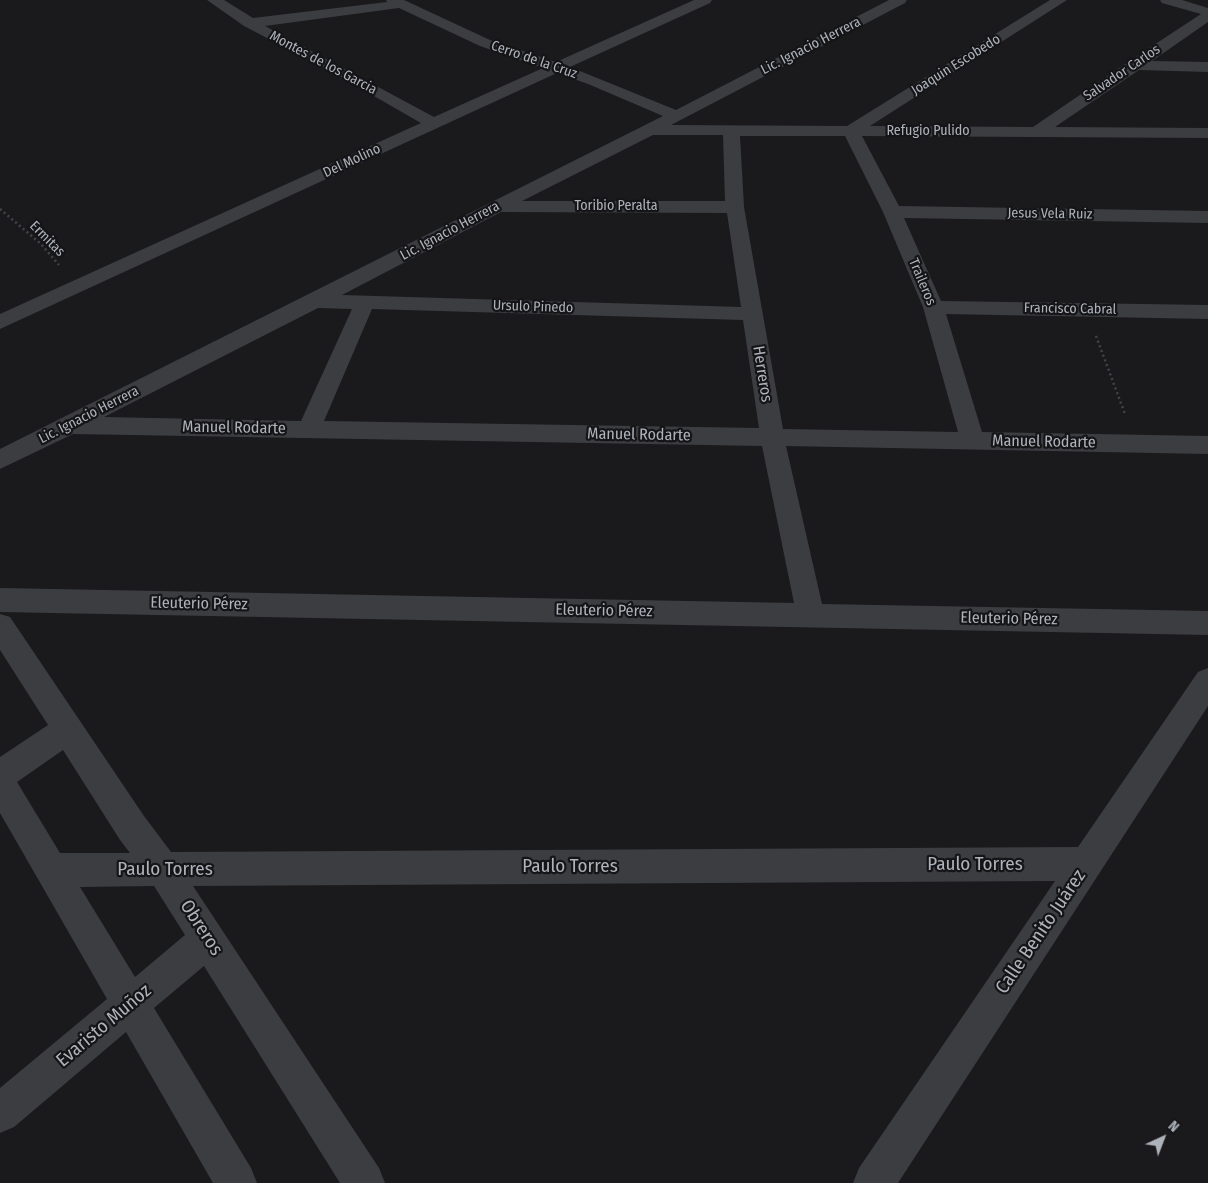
<!DOCTYPE html>
<meta charset="utf-8">
<style>
body{margin:0}
#map{position:relative;width:1208px;height:1183px;overflow:hidden;background:#1a1a1c;font-family:"Fira Sans Condensed",sans-serif}
canvas{display:block}
.north{position:absolute;left:1138px;top:1113px;width:50px;height:50px;-webkit-text-stroke:4px #151518;paint-order:stroke;rotate:43deg;font-size:14px;font-weight:700;line-height:20px;text-align:center;color:#aeb2bb}
.north::after{content:'';display:block;margin:auto;width:18px;height:22px;background:#aeb2bb;clip-path:polygon(50% 0,100% 100%,50% 72%,0 100%)}
</style>
<div id="map">
<canvas width="1208" height="1183"></canvas>
<div class="north">N</div>
</div>
<script>
const context = document.querySelector('canvas').getContext('2d');
context.lineJoin = 'round';
function trace(path, color, width, dash) {
  context.strokeStyle = color;
  context.lineWidth = width;
  context.lineCap = dash ? 'butt' : 'round';
  context.setLineDash(dash || []);
  context.stroke(path);
}
function fillPath(path, color) {
  context.fillStyle = color;
  context.fill(path, 'evenodd');
}
function label(font, color, halo, rows, align = 'center') {
  context.font = font + ' "Fira Sans Condensed",sans-serif';
  context.lineWidth = 4.5;
  context.setLineDash([]);
  context.textBaseline = 'middle';
  context.strokeStyle = halo;
  context.fillStyle = color;
  for (const [text, x, y, turn = 0] of rows) {
    context.save();
    context.translate(x, y);
    context.rotate((+turn || 0) * Math.PI / 180);
    context.textAlign = isNaN(turn) ? turn : align;
    if (halo) context.strokeText(text, 0, 0);
    context.fillText(text, 0, 0);
    context.restore();
  }
}
trace(new Path2D(`
 M0,209L41,244L59,265
 M1096,336L1125,414`), '#424448', 2.5, [2, 3]);
fillPath(new Path2D(`
 M207,0H224L253,18L387,2L386,0H404L490,40L556,62L694,0H712L710,3L570,67L676,110L889,0H907L905,3L671,125L847,126L1050,0H1067L870,126L1033,127L1128,62L1201,14L1162,3L1160,0H1182L1208,8V22L1152,61L1208,62V72L1139,70L1055,127L1208,128V138L862,136L899,206L1208,211V223L904,218L941,301L1208,305V319L946,314L982,432L1208,436V454L786,446L822,604L1208,611V635L0,612V588L794,603L762,446L73,434L0,469V449L663,116L588,84L557,73L0,329V314L421,123L332,72L244,26ZM399,8L480,46L543,68L434,117L265,26ZM653,135H723L725,201H522ZM740,136H845L883,212L923,307L958,432L783,429L744,207ZM501,212L727,213L741,307L342,295ZM318,308L352,309L301,421L104,417ZM372,309L743,320L759,428L324,421Z
 M0,614L10,617L144,816L171,852L1078,847L1198,672L1208,668V706L898,1183H853L859,1168L1055,881L193,886L379,1168L385,1183H340L204,966L154,1008L251,1168L257,1183H213L126,1032L14,1127L0,1133V1088L107,999L0,813V757L48,725L0,650ZM63,750L120,840L130,853H60L17,782ZM154,886L185,935L135,977L80,887Z`), '#3c3d41');
label('14px', '#aeb2bb', '#151518', [
 ["Lic. Ignacio Herrera",811,46,-27],
 ["Cerro de la Cruz",534,60,19],
 ["Montes de los Garcia",323,63,28],
 ["Joaquin Escobedo",956,65,-32],
 ["Salvador Carlos",1122,73,-34],
 ["Refugio Pulido",928,131],
 ["Del Molino",352,161,-25],
 ["Toribio Peralta",616,206],
 ["Jesus Vela Ruiz",1050,214,1],
 ["Lic. Ignacio Herrera",450,231,-28],
 ["Ermitas",47,239,45],
 ["Traileros",922,282,67],
 ["Ursulo Pinedo",533,307,2],
 ["Francisco Cabral",1070,309,1],
 ["Lic. Ignacio Herrera",89,415,-27]
]);
label('16px', '#aeb2bb', '#151518', [
 ["Herreros",762,374,81],
 ["Manuel Rodarte",234,428,1],
 ["Manuel Rodarte",639,435,1],
 ["Manuel Rodarte",1044,442,1],
 ["Eleuterio Pérez",199,604,1],
 ["Eleuterio Pérez",604,611,1],
 ["Eleuterio Pérez",1009,619,1]
]);
label('19px', '#aeb2bb', '#151518', [
 ["Paulo Torres",975,865],
 ["Paulo Torres",570,867],
 ["Paulo Torres",165,870],
 ["Obreros",201,928,57],
 ["Calle Benito Juárez",1041,932,-56],
 ["Evaristo Muñoz",104,1026,-40]
]);
</script>
